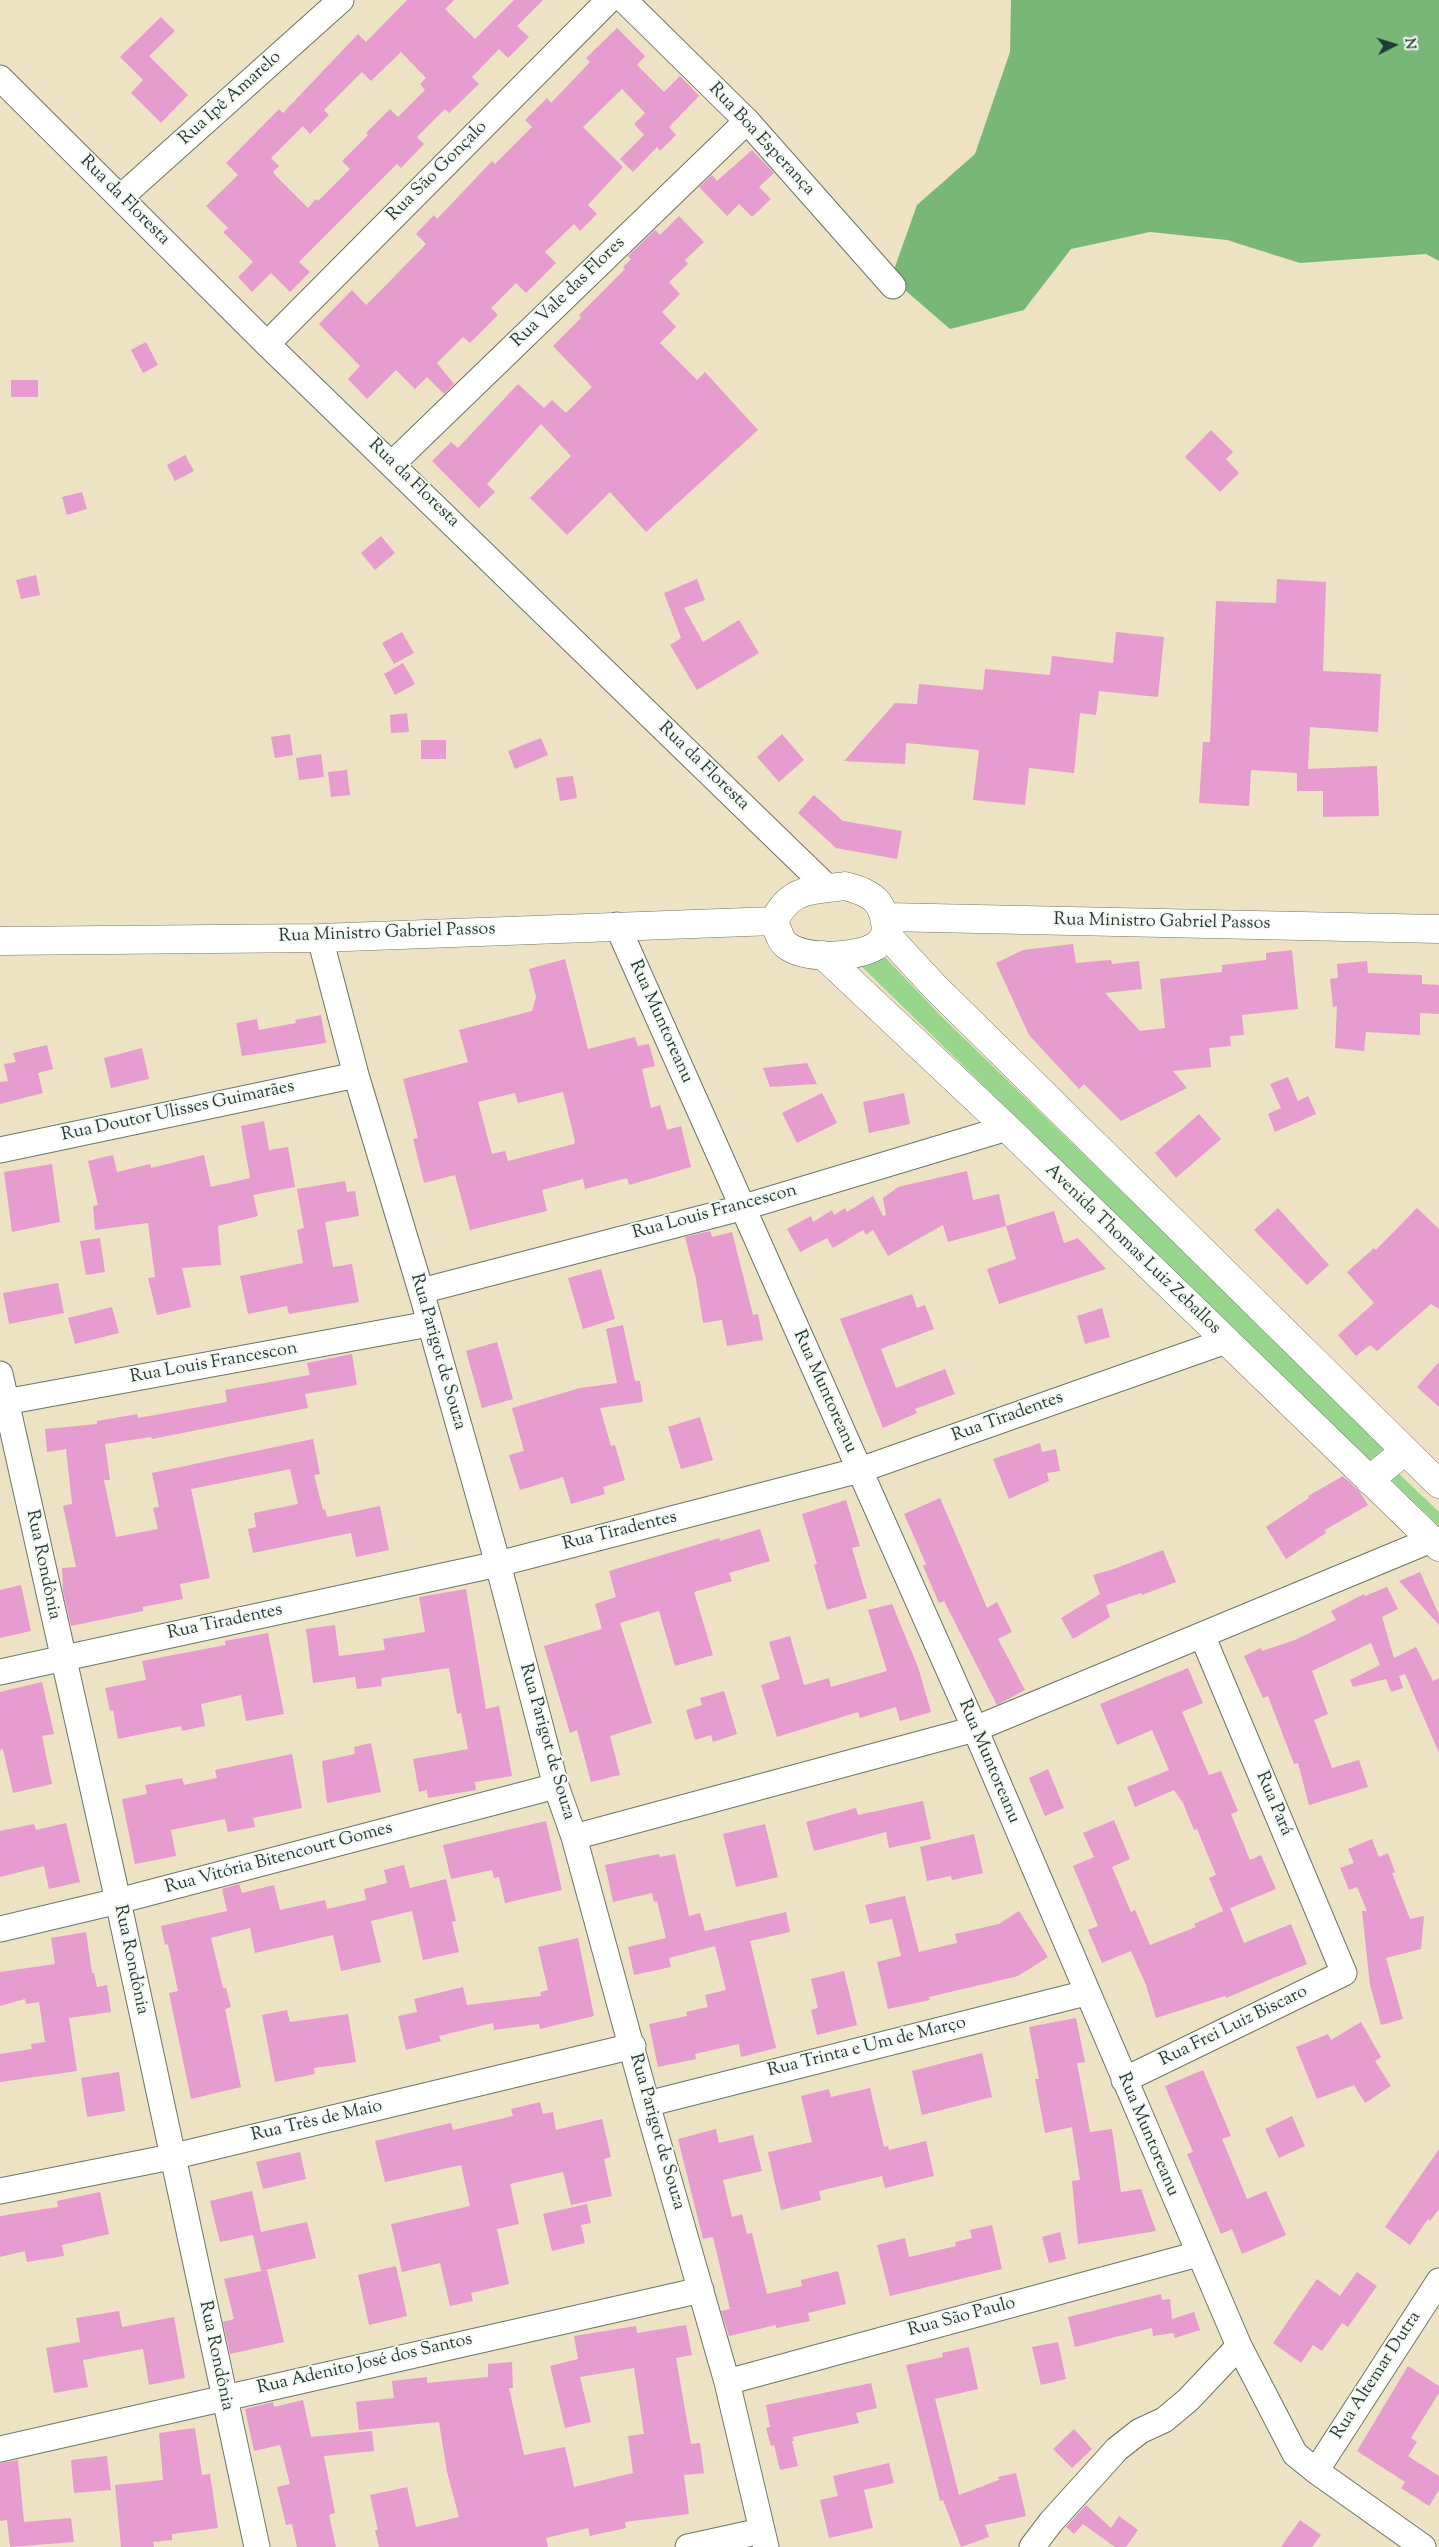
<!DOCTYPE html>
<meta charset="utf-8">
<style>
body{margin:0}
#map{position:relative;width:1439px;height:2547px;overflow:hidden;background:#ede2c4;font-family:"Sorts Mill Goudy",serif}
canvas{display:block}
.north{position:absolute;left:1369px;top:20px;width:50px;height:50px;-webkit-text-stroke:4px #f6f6f2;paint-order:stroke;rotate:85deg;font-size:14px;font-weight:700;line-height:20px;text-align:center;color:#1f3d34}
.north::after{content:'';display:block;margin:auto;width:18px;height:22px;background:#1f3d34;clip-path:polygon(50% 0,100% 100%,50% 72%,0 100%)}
</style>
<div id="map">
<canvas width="1439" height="2547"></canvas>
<div class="north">N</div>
</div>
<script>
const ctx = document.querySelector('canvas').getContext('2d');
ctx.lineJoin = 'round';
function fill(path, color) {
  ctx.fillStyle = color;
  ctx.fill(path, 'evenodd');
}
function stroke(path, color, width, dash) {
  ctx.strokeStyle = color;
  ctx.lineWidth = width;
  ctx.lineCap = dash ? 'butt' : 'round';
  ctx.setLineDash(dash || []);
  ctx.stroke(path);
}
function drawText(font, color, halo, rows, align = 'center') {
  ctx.font = font + ' "Sorts Mill Goudy",serif';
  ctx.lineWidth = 4;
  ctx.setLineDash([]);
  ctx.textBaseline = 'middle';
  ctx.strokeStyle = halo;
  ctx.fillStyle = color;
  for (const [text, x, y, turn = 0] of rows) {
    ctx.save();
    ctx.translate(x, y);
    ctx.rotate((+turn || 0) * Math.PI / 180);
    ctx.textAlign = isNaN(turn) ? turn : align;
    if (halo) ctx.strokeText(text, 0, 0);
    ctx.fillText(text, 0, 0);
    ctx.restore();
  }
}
const green = new Path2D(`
 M882,954L941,1016L1386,1448L1369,1462L857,962Z
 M1399,1474L1439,1512V1526L1390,1479Z`);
const forest = new Path2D(`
 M1011,0H1439V261L1426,254L1300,263L1227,240L1150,232L1071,249L1024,310L950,329L891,278L917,205L975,154L1010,52Z`);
const building = new Path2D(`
 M407,0H454L445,9L475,39L514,0H543L517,26L529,37L508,58L499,49L472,77L479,84L449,113L445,109L417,137L424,144L401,168L397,164L299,262L310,272L290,292L271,273L252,292L238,277L253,262L223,232L228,228L206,206L238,175L226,163L279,109L283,113L358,34L366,42ZM401,52L426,78L420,84L425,90L398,117L390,109L366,133L368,135L342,161L350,169L318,201L316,199L308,208L275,175L273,172L279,166L271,158L303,126L310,134L329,115L324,110L362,72L371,81Z
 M161,17L175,31L149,56L188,95L161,123L131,93L143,80L120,57Z
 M617,28L645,56L637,65L664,92L680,76L699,96L669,127L676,135L660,151L657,147L633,172L620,159L644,135L634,124L645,113L622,89L583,127L623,167L588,205L597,214L580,231L574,224L545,252L556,263L526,293L516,283L491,308L498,315L470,343L463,337L437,363L454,384L444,394L427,377L415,389L396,370L367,399L348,379L360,366L319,324L352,290L366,305L388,283L426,244L416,234L434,215L437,219L492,161L495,164L532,127L525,120L547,98L551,103L590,62L586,58Z
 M752,150L774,173L759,187L771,199L752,217L739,204L727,216L699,187L712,175L717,181Z
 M679,216L704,242L685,260L688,264L669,282L680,294L662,312L676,327L660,343L697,380L705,372L758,430L646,532L610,492L567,535L530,498L571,456L541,424L487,484L495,492L479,508L432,461L451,442L458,448L518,384L544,408L552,400L566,413L592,387L553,346L581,318L579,315L625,269L623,267L631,259L628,256L655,230L660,235Z
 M146,342L158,365L143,373L131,350Z
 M11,380H38V397H11Z
 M1211,430L1233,452L1226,459L1239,473L1220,492L1185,457Z
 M185,455L194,471L175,481L167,465Z
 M82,492L87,509L67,515L62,497Z
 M381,536L395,553L375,570L361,553Z
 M36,575L40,595L21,599L16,580Z
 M697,579L705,600L684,608L703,642L739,620L759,653L697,690L670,645L681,638L664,593Z
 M1277,579L1326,582L1323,671L1381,674L1378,732L1310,727L1308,769L1377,766L1379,816L1323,817V791H1297V773L1251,770L1249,806L1199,803L1203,742H1210L1216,601L1276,603Z
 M402,632L414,653L394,664L382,643Z
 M1116,632L1164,637L1158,697L1099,691L1096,715L1080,713L1074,773L1029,768L1025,805L973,800L979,750L906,743L905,764L844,761L895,703L917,704L919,684L983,690L985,669L1050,675L1052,656L1113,663Z
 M403,663L415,684L395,695L384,674Z
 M407,713L409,732L391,733L390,715Z
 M290,734L293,755L275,758L271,737Z
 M782,734L804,760L779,782L757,757Z
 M541,738L548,755L515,769L508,751Z
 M421,740H446V759H421Z
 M321,754L324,777L299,780L296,758Z
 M347,770L350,795L331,797L328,772Z
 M573,776L577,798L560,801L556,778Z
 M814,795L843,821L902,831L897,859L836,848L798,813Z
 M1073,944L1076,963L1111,960L1112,964L1139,961L1142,989L1105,993L1140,1031L1165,1028L1160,979L1222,972V965L1266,960V953L1292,950L1298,1009L1242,1015L1244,1035L1230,1036L1231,1046L1209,1048L1211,1067L1173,1071L1187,1088L1121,1121L1084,1084L1079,1089L1029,1035L996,963L1023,950Z
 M565,959L588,1049L635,1037L638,1046L649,1044L655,1066L642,1069L651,1108L660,1105L667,1130L681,1126L691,1167L629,1185L627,1178L585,1189L583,1179L542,1190L547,1211L470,1230L455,1175L424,1183L413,1139L418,1138L403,1079L468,1062L459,1030L532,1011L536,997L529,969ZM563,1092L575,1141L574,1144L508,1161L505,1151L492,1154L478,1102L515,1093L518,1103Z
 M1367,961L1368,973L1422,975V984L1439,985V1014L1420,1013V1035L1366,1032L1364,1051L1335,1048L1337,1006L1333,1007L1330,979L1338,978L1337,964Z
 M321,1015L326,1043L242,1056L236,1023L257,1019L259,1030L296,1023L295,1020Z
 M47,1045L53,1069L38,1073L43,1093L0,1104V1082L8,1081L4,1064L16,1062L13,1053Z
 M142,1048L149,1079L111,1088L104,1058Z
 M807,1063L817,1084L770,1087L763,1068Z
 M1288,1077L1298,1101L1308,1096L1316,1114L1275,1132L1268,1114L1281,1108L1270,1084Z
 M822,1093L837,1123L797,1143L782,1113Z
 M904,1093L910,1124L869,1133L863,1102Z
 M1199,1114L1221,1139L1176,1178L1155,1153Z
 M264,1121L269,1150L288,1147L295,1187L253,1195L258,1216L218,1226L221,1265L182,1268L191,1307L157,1315L148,1278L155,1277L148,1223L95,1230L93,1206L98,1205L88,1161L113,1155L117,1172L150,1164L151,1168L204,1155L211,1187L250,1178L241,1126Z
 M52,1164L60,1222L12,1232L4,1172Z
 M967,1171L973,1200L999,1194L1006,1226L948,1242L943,1225L888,1256L873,1230L866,1235L863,1230L833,1248L827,1238L800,1252L787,1229L811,1216L813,1222L832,1210L834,1215L845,1208L847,1212L873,1196L883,1216L886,1215L883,1198L898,1187Z
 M345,1181L347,1192L355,1191L359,1216L325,1222L333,1267L352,1264L359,1302L289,1314L287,1306L248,1314L240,1276L303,1263L297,1230L304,1228L297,1189Z
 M1278,1208L1329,1265L1307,1285L1254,1230Z
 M1417,1208L1439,1229V1309L1431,1304L1377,1351L1370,1345L1356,1356L1338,1335L1374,1303L1347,1272L1374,1248L1376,1250Z
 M1054,1211L1064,1243L1078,1238L1106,1269L999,1304L987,1269L1016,1259L1006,1226Z
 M710,1231L712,1237L732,1232L753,1315L758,1314L763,1340L727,1346L722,1320L703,1323L696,1279L685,1237Z
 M100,1238L105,1272L86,1275L80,1241Z
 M601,1269L615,1319L583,1329L568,1278Z
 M58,1283L64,1313L9,1324L3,1293Z
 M912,1294L917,1308L925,1305L934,1329L881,1349L896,1388L945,1369L955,1394L915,1409L917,1413L883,1428L840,1319Z
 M112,1307L119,1333L75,1344L68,1318Z
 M1102,1308L1110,1337L1085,1344L1077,1316Z
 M623,1325L635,1381H640L643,1402L600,1408L611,1446L615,1445L625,1480L603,1487L605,1494L571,1504L563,1477L520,1490L509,1455L524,1451L512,1408L580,1388L617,1383L606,1329Z
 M497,1342L513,1399L482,1408L466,1351Z
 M352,1354L357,1385L305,1394L308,1408L152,1439L151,1437L105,1444L110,1480H104L116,1537L158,1529L153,1508L159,1507L152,1473L313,1439L320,1474L314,1475L323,1510L325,1509L327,1517L380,1506L389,1550L356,1557L351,1533L253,1553L248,1529L256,1527L254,1513L298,1504L290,1469L191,1489L210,1578L180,1584L183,1599L143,1607V1611L71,1626L63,1591L62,1568L76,1567L63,1506L72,1504L66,1449L47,1452L45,1429L97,1424V1421L137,1414L138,1418L227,1402L225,1390L310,1375L307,1363Z
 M1439,1362V1407L1417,1387Z
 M700,1417L713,1460L681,1469L668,1427Z
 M1040,1443L1042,1452L1056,1449L1060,1471L1047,1473L1049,1481L1009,1499L993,1459Z
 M1343,1476L1360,1492L1368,1505L1325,1530L1326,1533L1286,1559L1266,1527L1309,1498L1308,1496Z
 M940,1498L987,1608L997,1602L1012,1632L998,1639L1025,1690L997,1705L944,1601L939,1603L923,1566L926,1564L904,1514Z
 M846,1500L860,1546L852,1548L867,1598L827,1610L814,1565L817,1564L802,1514Z
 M760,1529L770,1561L729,1573L732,1581L694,1592L713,1655L675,1666L659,1611L620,1623L652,1723L610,1736L620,1775L591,1782L577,1730L570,1733L544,1646L602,1629L595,1604L616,1597L609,1571L719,1538L720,1541Z
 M1163,1550L1176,1582L1142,1595L1141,1593L1106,1605L1110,1617L1073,1639L1061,1618L1100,1594L1093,1575L1114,1569Z
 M1420,1572L1439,1615V1625L1399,1581Z
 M21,1585L31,1631L0,1638V1590Z
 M1387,1587L1398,1609L1382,1617L1394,1658L1416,1647L1433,1681L1439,1678V1753L1405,1674L1399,1676L1403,1688L1391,1692L1386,1679L1353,1687L1350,1680L1380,1665L1371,1643L1312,1671L1328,1714L1314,1720L1332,1768L1359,1760L1368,1787L1309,1805L1298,1763L1294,1764L1268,1696L1263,1698L1244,1656L1261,1648L1262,1651L1295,1640L1336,1620L1331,1611L1364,1594L1365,1596Z
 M466,1589L486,1709L499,1706L512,1776L475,1782L476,1790L428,1798L427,1790L419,1792L413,1759L468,1749L461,1713L457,1714L449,1668L381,1678L382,1686L357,1689L355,1677L313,1683L306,1629L335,1625L339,1656L385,1650L383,1639L425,1632L419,1597Z
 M892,1604L918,1667L931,1712L900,1721L896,1707L860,1718L858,1712L777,1737L761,1685L780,1679L769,1642L790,1636L804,1685L829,1678L831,1687L887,1671L868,1610Z
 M268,1633L284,1714L246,1721L241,1695L201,1704L205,1726L182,1731L181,1726L118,1739L113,1710L110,1711L105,1688L146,1680L142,1661L226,1645L225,1641Z
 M1188,1668L1203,1703L1182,1712L1209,1775L1221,1771L1238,1811L1231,1814L1250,1860L1261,1855L1276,1889L1223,1911L1209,1878L1216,1875L1197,1829L1194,1830L1183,1803L1174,1790L1135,1807L1127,1787L1169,1770L1152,1730L1117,1745L1100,1704Z
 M42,1682L54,1734L42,1736L52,1784L13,1793L3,1749L0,1750V1692Z
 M724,1691L737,1734L713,1742L711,1735L695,1740L686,1710L702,1705L700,1698Z
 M371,1743L381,1792L327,1803L322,1761L355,1754L354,1747Z
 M292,1754L302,1808L253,1818L255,1827L228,1832L225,1819L171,1830L176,1856L135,1864L122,1799L147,1794L145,1785L182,1778L184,1785L217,1778L215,1770Z
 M1048,1769L1064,1808L1045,1816L1029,1778Z
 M923,1801L931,1839L889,1848L886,1832L814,1851L806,1822L856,1808L858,1815Z
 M1114,1820L1130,1859L1112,1867L1131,1912L1135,1910L1150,1945L1196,1927L1194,1924L1230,1908L1244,1943L1291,1924L1307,1964L1226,1998L1225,1996L1156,2018L1146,1985L1131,1951L1102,1963L1088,1930L1098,1926L1073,1866L1094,1857L1083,1833Z
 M546,1821L562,1890L505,1903L499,1877L494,1878L492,1870L451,1879L443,1845Z
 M66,1823L80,1882L49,1889L44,1866L0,1877V1831L34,1824L36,1830Z
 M765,1824L778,1877L736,1887L723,1834Z
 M974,1834L983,1873L952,1880L951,1876L927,1881L920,1847Z
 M1372,1839L1379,1857L1388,1853L1395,1872L1392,1873L1410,1919L1424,1916L1421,1949L1386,1958L1403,2019L1381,2025L1370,1985L1362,1911H1367L1357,1887L1349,1890L1340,1868L1354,1863L1348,1849Z
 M659,1854L660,1857L675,1854L689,1916L700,1913L705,1931L786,1912L790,1932L750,1941L776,2048L741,2057L739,2044L695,2054L696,2059L658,2067L649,2024L687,2016L686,2012L708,2007L705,1995L726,1990L715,1946L669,1958L671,1967L634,1975L628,1947L666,1938L657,1901L654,1902L652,1893L613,1902L605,1865Z
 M404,1865L410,1888L446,1879L456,1921L452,1922L459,1952L423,1960L412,1911L371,1921L381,1962L341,1971L333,1935L255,1953L250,1928L211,1938L223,1988H226L231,2007L225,2009L241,2087L191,2099L169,1993L178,1991L168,1944L165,1945L161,1926L227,1911L222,1889L239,1884L242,1893L274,1885L280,1910L325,1900L327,1909L366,1900L364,1889L387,1883L384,1870Z
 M905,1896L919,1952L957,1943L955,1934L999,1924L1019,1911L1048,1957L1018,1976L929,1997L930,2000L888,2009L877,1962L901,1956L892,1919L870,1924L865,1905Z
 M86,1932L92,1973H94L97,1987L107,1985L111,2012L69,2018L77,2071L0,2082V2054L32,2049L31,2044L45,2042L39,2002L26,2004L25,1999L0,2006V1972L55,1964L51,1938Z
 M578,1938L594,2016L540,2029L539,2024L494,2030L493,2023L439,2036L441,2041L406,2050L398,2016L417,2012L414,1999L463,1987L467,2005L541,1996L540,1992L548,1990L538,1947Z
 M844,1971L857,2025L817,2035L811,2010L818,2008L811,1979Z
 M287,2010L290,2022L348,2014L356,2062L314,2068L315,2074L275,2082L262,2015Z
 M1076,2018L1085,2062L1077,2063L1090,2132L1112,2129L1121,2192L1141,2189L1156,2231L1078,2244L1072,2181L1080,2180L1072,2127L1045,2133L1035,2079H1039L1029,2027Z
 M1361,2022L1381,2057L1375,2061L1391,2086L1365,2103L1354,2085L1317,2099L1296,2047L1328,2034L1331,2040Z
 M982,2053L992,2097L922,2115L912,2071Z
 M1203,2070L1231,2136L1222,2139L1247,2199L1266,2191L1286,2235L1242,2254L1232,2229L1221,2234L1187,2154L1193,2152L1165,2086Z
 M119,2072L125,2111L87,2117L81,2078Z
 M870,2088L884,2147L888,2146L889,2150L926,2141L934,2176L885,2188L882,2176L819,2191L821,2200L781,2210L768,2152L812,2142L801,2096L829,2089L831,2097Z
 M540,2102L543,2114L553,2112L556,2130L602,2119L611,2157L604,2159L612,2196L571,2205L563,2172L510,2184L519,2224L497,2229L509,2284L471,2293L473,2301L450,2306L440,2263L402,2272L391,2224L470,2206L461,2165L385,2182L375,2141L451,2123L453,2130L513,2116L511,2109Z
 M1292,2116L1305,2146L1279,2158L1265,2129Z
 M716,2129L719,2143L753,2135L762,2171L723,2180L732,2217L742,2214L747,2234L752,2233L767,2294L802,2286L801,2280L838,2271L846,2304L808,2313L810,2321L776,2328V2325L729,2336L721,2311L730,2309L713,2237L703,2239L678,2139Z
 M1439,2149V2209L1430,2221L1428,2219L1410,2245L1385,2227Z
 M300,2152L306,2179L263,2189L256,2162Z
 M252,2191L261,2232L307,2222L316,2258L261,2271L253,2235L220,2242L210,2201Z
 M100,2192L109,2234L62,2245L64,2256L27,2262L25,2251L0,2257V2216L58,2207L57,2201Z
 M587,2204L591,2223L581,2225L585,2243L552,2251L543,2214Z
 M992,2225L1002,2269L890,2296L877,2245L905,2238L909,2257L956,2246L955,2242L972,2238L970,2230Z
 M1060,2232L1066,2259L1049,2263L1042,2237Z
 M396,2266L407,2316L369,2325L358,2275Z
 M267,2270L284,2342L230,2354L223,2322L234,2319L224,2279Z
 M1357,2272L1377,2286L1348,2327L1342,2323L1322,2351L1313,2345L1301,2363L1273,2343L1317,2279L1340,2296Z
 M1161,2294L1162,2300L1170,2299L1172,2319L1194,2312L1200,2330L1175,2338L1173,2333L1153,2336L1152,2328L1075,2347L1068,2317Z
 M119,2311L122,2327L174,2317L185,2378L149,2385L143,2349L83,2360L88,2387L54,2393L46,2348L80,2342L76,2318Z
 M686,2325L692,2355L676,2358L691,2444L700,2443L704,2473L684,2475L689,2514L625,2522L626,2528L590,2536L588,2528L546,2538L548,2547H379L375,2530H378L370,2495L407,2487L416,2527L459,2517L447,2472L439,2422L359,2430L356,2402L394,2398L392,2381L427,2377V2383L488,2377V2364L512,2362L513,2388H509L524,2455L565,2447L574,2487L633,2473L628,2436L644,2434L634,2368L580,2377L591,2422L565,2428L550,2366L578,2359L574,2336L636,2326L637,2333Z
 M1058,2342L1066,2379L1041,2385L1032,2347Z
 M969,2347L978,2389L935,2399L959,2495L999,2480L998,2477L1016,2473L1026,2516L985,2525L989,2537L961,2547L943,2500L940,2501L906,2365L943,2357L942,2353Z
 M1408,2366L1439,2386V2393L1411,2438L1417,2442L1408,2456L1439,2476V2490L1429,2506L1401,2488L1405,2482L1357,2451Z
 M871,2383L877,2408L856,2413L859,2423L793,2437L794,2441H792L798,2466L780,2470L774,2445L771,2446L766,2428L770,2427L766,2405Z
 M303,2400L311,2437L372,2431L374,2451L324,2456L335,2513L329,2515L336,2547H297L292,2524L286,2525L277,2487L290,2484L280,2445L254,2451L245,2409L273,2402L274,2407Z
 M195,2428L202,2475L210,2474L218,2528L172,2534V2540L153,2542L154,2547H121L115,2485L163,2480L159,2433Z
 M1074,2429L1092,2449L1072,2468L1053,2449Z
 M107,2456L111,2490L74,2493L71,2460Z
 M18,2460L24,2522L71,2518L74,2542L10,2547L7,2520L0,2521V2463Z
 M889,2463L894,2483L864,2490L873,2528L829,2538L820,2500L838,2496L833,2476Z
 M1086,2505L1111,2528L1119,2516L1138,2530L1126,2547H1115L1083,2524L1074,2534L1066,2527Z
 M1300,2520L1321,2535L1312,2547H1281Z`);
const minor = new Path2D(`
 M624,0L747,121L893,286
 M0,78L267,344L828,888
 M121,197L341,0
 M267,344L609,0
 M392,464L747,121
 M617,925L975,1729L1239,2346L1295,2454L1316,2471L1423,2547
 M320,938L356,1075L421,1291L498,1564L556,1786L574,1837L647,2104L727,2382L766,2547
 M0,1150L356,1075
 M421,1291L741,1208L1007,1128
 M0,1374L118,1901L257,2547
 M0,1403L429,1324
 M0,1672L498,1564L860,1470L1226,1341
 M574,1837L975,1729L1431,1540
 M0,1929L118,1901L556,1786
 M1124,2080L1344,1973L1202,1635
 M647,2104L1086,1993
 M0,2191L171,2157L633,2046
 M727,2382L1198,2254
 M0,2449L701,2290
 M1316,2471L1439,2281
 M688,2547L761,2531
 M1032,2547L1051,2522L1117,2449L1140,2431L1164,2420L1188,2400L1239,2346`);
const secondary = new Path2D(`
 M845,886C875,894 885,902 886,934C883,938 880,943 876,946C856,958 805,960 786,945C780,940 777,928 774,921C791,887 811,891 845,886Z
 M886,917L1439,929
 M886,934L934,986L1439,1484
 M0,941L320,938L774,921
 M823,955L1007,1128L1439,1547
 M1369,1480L1405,1451`);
const streetNames = [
 ["Rua Ipê Amarelo",231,99,-42],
 ["Rua Boa Esperança",761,140,47],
 ["Rua São Gonçalo",438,172,-45],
 ["Rua da Floresta",124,201,45],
 ["Rua Vale das Flores",569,293,-44],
 ["Rua da Floresta",413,484,44],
 ["Rua da Floresta",703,767,44],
 ["Rua Ministro Gabriel Passos",1162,923,1],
 ["Rua Ministro Gabriel Passos",387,934,-2],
 ["Rua Muntoreanu",660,1022,66],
 ["Rua Doutor Ulisses Guimarães",178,1112,-12],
 ["Rua Louis Francescon",715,1213,-15],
 ["Avenida Thomas Luiz Zeballos",1132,1250,44],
 ["Rua Parigot de Souza",437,1352,74],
 ["Rua Louis Francescon",214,1364,-10],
 ["Rua Muntoreanu",824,1392,66],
 ["Rua Tiradentes",1008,1418,-20],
 ["Rua Tiradentes",620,1532,-14],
 ["Rua Rondônia",42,1565,78],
 ["Rua Tiradentes",225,1623,-12],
 ["Rua Parigot de Souza",546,1742,74],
 ["Rua Muntoreanu",988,1762,67],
 ["Rua Pará",1273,1804,67],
 ["Rua Vitória Bitencourt Gomes",279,1859,-15],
 ["Rua Rondônia",130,1960,78],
 ["Rua Frei Luiz Biscaro",1234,2027,-26],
 ["Rua Trinta e Um de Março",867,2048,-14],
 ["Rua Três de Maio",317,2122,-13],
 ["Rua Parigot de Souza",656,2132,74],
 ["Rua Muntoreanu",1147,2135,67],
 ["Rua São Paulo",962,2318,-15],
 ["Rua Rondônia",215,2356,78],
 ["Rua Adenito José dos Santos",365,2365,-13],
 ["Rua Altemar Dutra",1377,2376,-57]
];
fill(green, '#97d68c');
fill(forest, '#79b778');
fill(building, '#e69cce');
stroke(minor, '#677766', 27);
stroke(secondary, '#677766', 29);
stroke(minor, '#fff', 25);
stroke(secondary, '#fff', 28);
drawText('18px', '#1f3d34', '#f6f6f2', streetNames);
</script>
